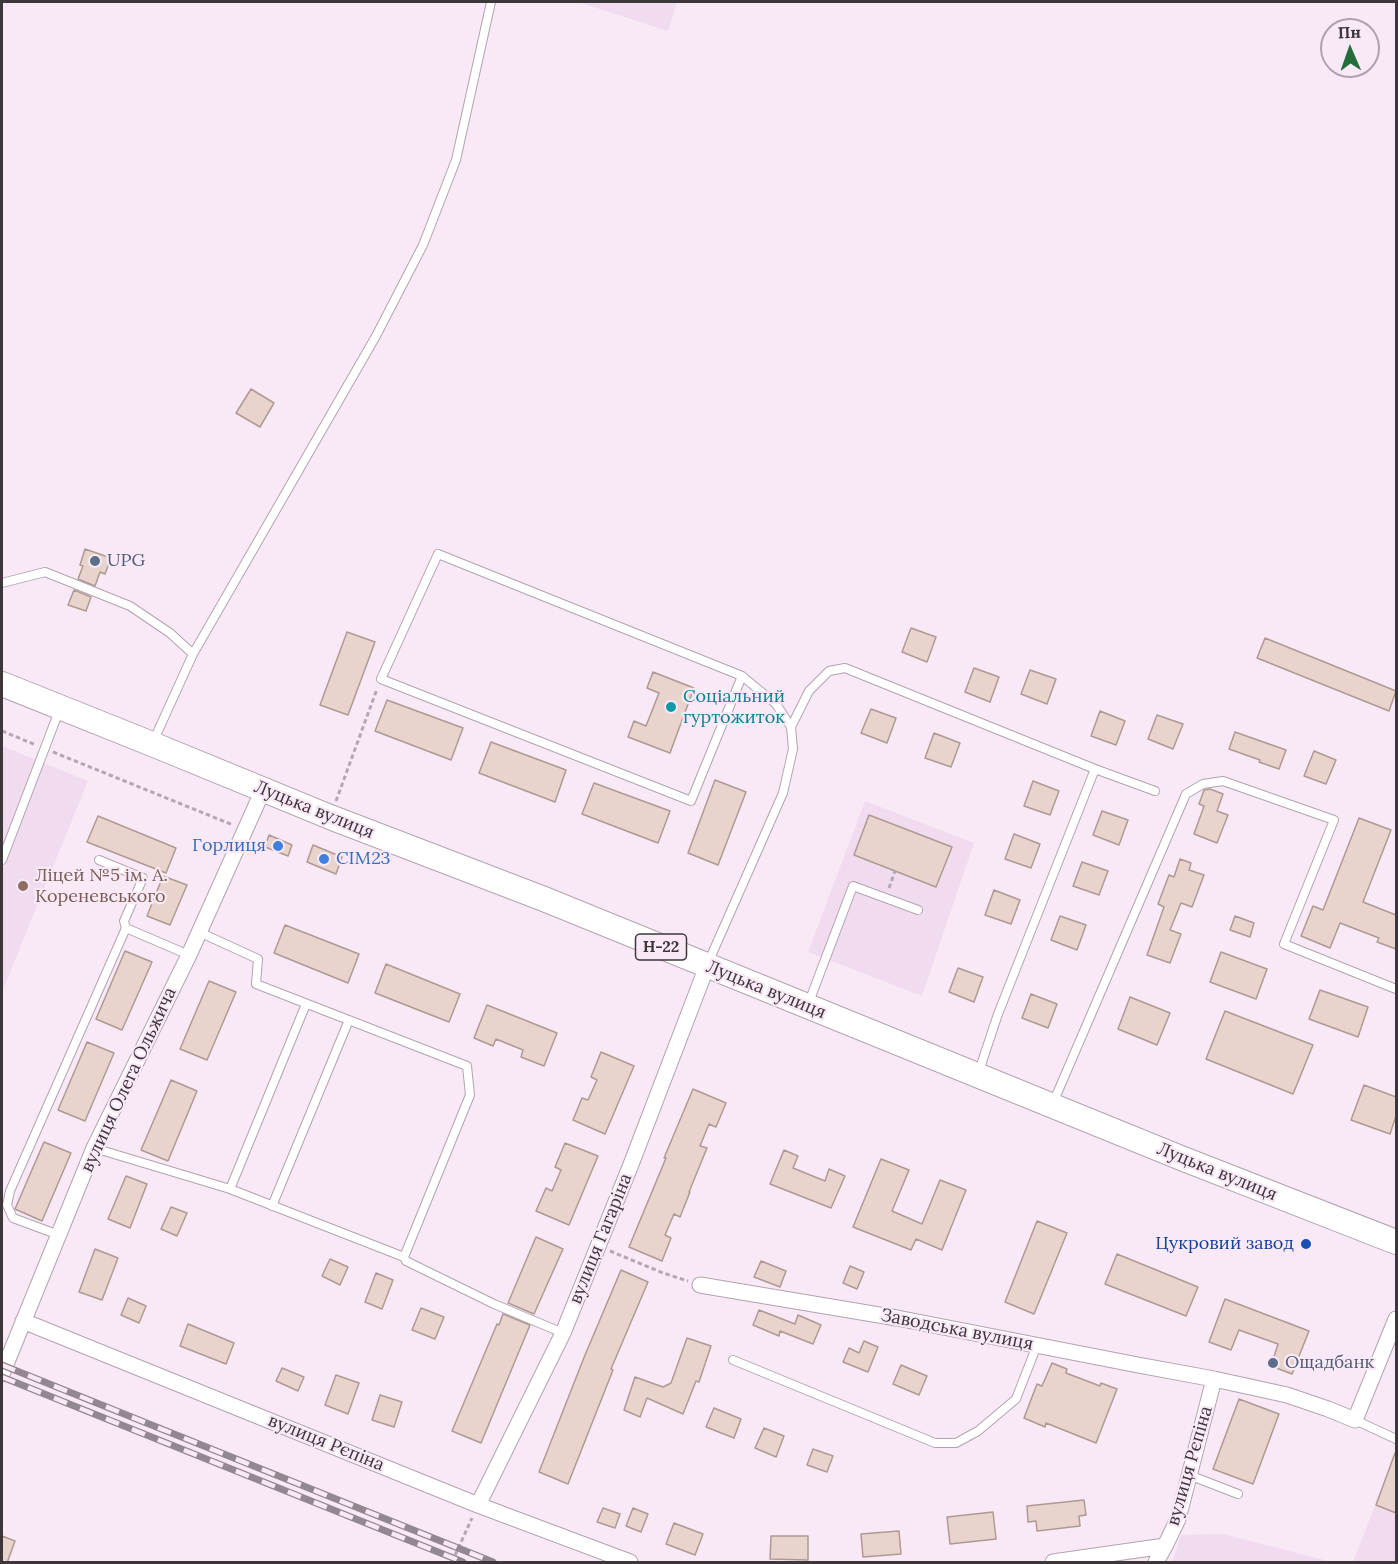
<!DOCTYPE html>
<meta charset="utf-8">
<style>
body{margin:0}
#map{position:relative;width:1398px;height:1564px;overflow:hidden;background:#f9e9f7;font-family:Lora,serif}
canvas{display:block}
.frame{position:absolute;inset:0;border:3px solid #3d373c;pointer-events:none}
.north{position:absolute;left:1320px;top:18px;width:60px;height:60px;box-sizing:border-box;background:#f9e9f7;border:2px solid #aea2ac;border-radius:50%;rotate:358deg;font-size:16px;font-weight:700;line-height:24px;text-align:center;color:#3d373c}
.north::after{content:'';display:block;margin:auto;width:21px;height:27px;background:#236d3b;clip-path:polygon(50% 0,100% 100%,50% 72%,0 100%)}
</style>
<div id="map">
<canvas width="1398" height="1564"></canvas>
<div class="frame"></div>
<div class="north">Пн</div>
</div>
<script>
const ctx = document.querySelector('canvas').getContext('2d');
ctx.lineJoin = 'round';
function fill(path, color) {
  ctx.fillStyle = color;
  ctx.fill(path, 'evenodd');
}
function stroke(path, color, width, dash) {
  ctx.strokeStyle = color;
  ctx.lineWidth = width;
  ctx.lineCap = dash ? 'butt' : 'round';
  ctx.setLineDash(dash || []);
  ctx.stroke(path);
}
function drawText(font, color, halo, rows, align = 'center') {
  ctx.font = font + ' Lora,serif';
  ctx.lineWidth = 4.5;
  ctx.setLineDash([]);
  ctx.textBaseline = 'middle';
  ctx.strokeStyle = halo;
  ctx.fillStyle = color;
  for (const [text, x, y, turn = 0] of rows) {
    ctx.save();
    ctx.translate(x, y);
    ctx.rotate((+turn || 0) * Math.PI / 180);
    ctx.textAlign = isNaN(turn) ? turn : align;
    if (halo) ctx.strokeText(text, 0, 0);
    ctx.fillText(text, 0, 0);
    ctx.restore();
  }
}
const built = new Path2D(`
 M578,2H677L668,31Z
 M2,746L88,781L2,992Z
 M865,801L974,843L922,996L808,952Z
 M1393,1459L1396,1460V1562H1353Z
 M1223,1534L1332,1562H1172L1181,1535Z`);
const building = new Path2D(`
 M251,389L274,403L260,427L236,413Z
 M85,549L111,558L105,574L100,572L95,586L78,579L83,566L80,565Z
 M74,590L91,597L86,611L68,605Z
 M911,628L936,637L927,662L902,652Z
 M347,632L375,642L348,715L320,705Z
 M1265,638L1396,691L1389,711L1257,658Z
 M974,668L999,677L990,702L965,692Z
 M1030,670L1056,679L1047,704L1021,694Z
 M653,672L694,688L670,753L628,737L634,721L646,726L659,693L647,688Z
 M387,700L463,728L451,760L375,731Z
 M871,709L896,718L887,743L861,733Z
 M1100,711L1125,721L1116,745L1091,736Z
 M1157,715L1183,724L1173,749L1148,739Z
 M1235,732L1286,750L1279,769L1259,762L1260,760L1229,749Z
 M934,733L960,743L951,767L925,758Z
 M491,742L566,770L555,802L479,773Z
 M1314,751L1336,760L1326,784L1304,776Z
 M715,780L746,792L718,865L688,853Z
 M1033,781L1059,791L1050,815L1024,806Z
 M594,783L670,811L658,843L582,814Z
 M1210,789L1223,794L1217,811L1228,815L1217,843L1194,834L1204,806L1199,804L1204,790Z
 M1102,811L1128,820L1119,845L1093,835Z
 M869,815L952,847L936,887L854,855Z
 M98,816L176,848L166,873L87,842Z
 M1359,818L1391,830L1363,902L1396,915V949L1377,942L1379,938L1340,923L1330,948L1301,936L1313,906L1323,910Z
 M1014,834L1040,844L1031,868L1005,859Z
 M269,835L292,845L288,856L265,847Z
 M313,845L342,857L336,874L307,862Z
 M1180,859L1191,863L1189,870L1204,875L1192,907L1181,903L1170,930L1181,934L1170,963L1147,955L1164,907L1158,904L1169,875L1174,877Z
 M1082,862L1108,871L1099,895L1073,886Z
 M163,876L187,885L170,925L147,916Z
 M994,890L1020,900L1011,924L985,915Z
 M1060,916L1086,925L1077,950L1051,940Z
 M1235,916L1254,923L1250,937L1230,930Z
 M285,925L359,954L348,983L274,953Z
 M125,951L152,962L122,1030L96,1019Z
 M1221,952L1267,969L1256,999L1210,982Z
 M386,964L460,994L449,1022L375,993Z
 M958,968L983,977L974,1002L949,992Z
 M209,981L236,992L207,1060L180,1049Z
 M1320,990L1368,1007L1358,1037L1309,1019Z
 M1031,994L1057,1004L1048,1028L1022,1018Z
 M1130,997L1170,1013L1157,1045L1118,1029Z
 M487,1005L557,1033L544,1066L521,1057L523,1050L496,1039L493,1046L474,1038Z
 M1225,1011L1313,1045L1293,1094L1206,1059Z
 M87,1042L114,1053L85,1121L58,1110Z
 M601,1052L634,1066L605,1134L573,1120L582,1098L588,1100L597,1080L591,1077Z
 M171,1080L197,1091L168,1161L141,1150Z
 M1364,1085L1396,1097V1116L1390,1134L1351,1120Z
 M693,1089L726,1103L716,1127L709,1124L700,1146L707,1148L689,1192H690L680,1217L674,1214L665,1235L671,1238L662,1261L629,1247L666,1158H664Z
 M44,1142L71,1153L42,1221L15,1209Z
 M565,1143L598,1156L569,1225L536,1211L546,1188L552,1191L561,1170L555,1167Z
 M784,1150L798,1156L793,1168L825,1181L829,1169L845,1176L831,1208L770,1184Z
 M881,1159L909,1170L892,1211L922,1224L940,1180L966,1190L942,1250L916,1239L911,1250L853,1227Z
 M126,1176L147,1184L130,1228L108,1219Z
 M171,1207L187,1213L177,1236L161,1229Z
 M1037,1221L1067,1233L1034,1314L1005,1302Z
 M536,1237L563,1249L534,1314L508,1303Z
 M95,1249L118,1258L102,1300L79,1292Z
 M1117,1254L1198,1287L1186,1316L1105,1284Z
 M330,1259L348,1267L340,1285L322,1276Z
 M761,1261L786,1271L780,1287L754,1277Z
 M850,1266L864,1272L857,1289L843,1283Z
 M621,1270L648,1282L611,1369L613,1370L568,1484L539,1472L585,1355Z
 M376,1273L393,1280L382,1309L365,1302Z
 M128,1298L146,1306L139,1323L121,1315Z
 M1225,1299L1309,1331L1292,1374L1271,1366L1278,1344L1239,1330L1231,1350L1209,1342Z
 M421,1308L444,1317L435,1339L412,1330Z
 M759,1310L795,1324L798,1315L821,1325L813,1344L780,1331L779,1336L753,1325Z
 M503,1314L530,1325L481,1443L452,1431L497,1324L499,1325Z
 M188,1324L234,1343L226,1364L180,1346Z
 M687,1338L711,1346L699,1382L696,1381L683,1414L647,1398L640,1417L624,1410L635,1377L663,1387L671,1383Z
 M864,1341L878,1347L868,1372L843,1362L849,1348L859,1353Z
 M1052,1363L1067,1369L1066,1373L1100,1386L1101,1383L1117,1389L1096,1443L1046,1423L1045,1427L1024,1418L1037,1384L1042,1386Z
 M901,1365L927,1376L919,1395L893,1384Z
 M282,1368L304,1377L298,1391L276,1381Z
 M336,1375L359,1383L348,1414L325,1405Z
 M380,1395L402,1402L394,1427L372,1420Z
 M1239,1399L1279,1414L1253,1484L1213,1469Z
 M714,1408L741,1419L734,1438L706,1427Z
 M764,1428L784,1436L776,1457L755,1448Z
 M813,1449L833,1456L827,1472L807,1465Z
 M1395,1453H1396V1513L1376,1505Z
 M1084,1500L1086,1515L1079,1516L1080,1526L1037,1531L1036,1521L1028,1522L1027,1506Z
 M603,1508L620,1514L615,1528L597,1522Z
 M633,1508L648,1514L641,1532L626,1526Z
 M993,1512L996,1539L950,1544L947,1517Z
 M674,1523L703,1534L695,1555L666,1544Z
 M899,1531L901,1554L863,1557L861,1534Z
 M2,1536L15,1541L7,1563H2Z
 M771,1536H808V1560L770,1559Z`);
const path = new Path2D(`
 M2,731L36,745
 M53,752L233,825
 M336,801L377,689
 M889,888L895,871
 M610,1251L663,1273L688,1281
 M452,1562L472,1518`);
const service = new Path2D(`
 M2,583L45,572L130,606L170,633L193,654
 M791,727L809,691L829,671L845,668L1095,769L998,1014L979,1071
 M153,742L193,654L376,336L423,245L456,160L491,2
 M1095,769L1155,791
 M2,860L59,711
 M99,860L143,878L124,921L126,928
 M199,932L258,959L256,984L467,1066L470,1095L404,1257
 M708,963L783,793L793,749L791,727L776,704L742,676L438,554L381,679L691,801L742,676
 M809,1002L853,886L918,910
 M1053,1103L1186,794L1203,784L1223,781L1334,820L1284,944L1396,989
 M94,1148L230,1189L404,1257L406,1261L494,1304L563,1333
 M230,1189L306,1004
 M272,1206L349,1020
 M59,1235L13,1218L7,1205L10,1191L126,928L189,955
 M733,1360L935,1443H956L978,1431L1016,1399L1037,1345
 M1355,1420L1396,1439
 M1189,1475L1238,1494`);
const minor = new Path2D(`
 M700,1285L897,1318L1138,1365L1214,1379L1287,1395L1328,1409L1355,1420L1396,1319
 M23,1321L478,1505L630,1562
 M2,1374L94,1148L189,955L263,790
 M478,1505L563,1333L630,1167L707,966
 M1053,1562L1165,1546L1178,1519L1214,1379
 M1156,1562L1165,1546`);
const primary = new Path2D(`
 M2,684L152,744L330,817L544,899L1181,1158L1396,1242`);
const rail = new Path2D(`
 M2,1365L493,1562
 M2,1377L463,1562`);
const markers = [
 [95,561,6,"#5c6f8a"],
 [671,707,6,"#0f9aa8"],
 [278,846,6,"#3f7fe0"],
 [324,859,6,"#3f7fe0"],
 [23,886,6,"#8d6e63"],
 [1306,1244,6,"#1a4fb4"],
 [1273,1363,6,"#5c6f8a"]
];
const shields = [
 [661,947,51]
];
const shieldNames = [
 ["Н-22",661,947]
];
const serviceNames = [
 ["UPG",107,561],
 ["Ощадбанк",1285,1363]
];
const cultureNames = [
 ["Соціальний",683,697],
 ["гуртожиток",683,718]
];
const streetNames = [
 ["Луцька вулиця",314,810,22],
 ["Луцька вулиця",766,990,22],
 ["вулиця Олега Ольжича",129,1080,-65],
 ["Луцька вулиця",1217,1172,22],
 ["вулиця Гагаріна",601,1239,-68],
 ["Заводська вулиця",957,1330,11],
 ["вулиця Рєпіна",326,1443,22],
 ["вулиця Рєпіна",1190,1466,-74]
];
const shopNames = [
 ["Горлиця",266,846],
 ["СІМ23",336,859,"left"]
];
const educationNames = [
 ["Ліцей №5 ім. А.",35,876],
 ["Кореневського",35,897]
];
const transitNames = [
 ["Цукровий завод",1294,1244]
];
fill(built, '#f1dbef');
fill(building, '#e9d4cd');
stroke(building, '#ad9a93', 1.5);
stroke(service, '#b2a3b1', 10);
stroke(minor, '#b2a3b1', 17);
stroke(primary, '#b2a3b1', 26);
stroke(path, '#b3a7b2', 3, [4.5, 3]);
stroke(service, '#fff', 8);
stroke(minor, '#fff', 15);
stroke(primary, '#fff', 24);
stroke(rail, '#938891', 7);
stroke(rail, '#f9e9f7', 4.5, [14]);
for (const [x, y, r, color] of markers) {
  const dot = new Path2D();
  dot.arc(x, y, r, 0, 2 * Math.PI);
  ctx.fillStyle = color;
  ctx.fill(dot);
  stroke(dot, '#f9e9f7', 2);
}
for (const [x, y, w] of shields) {
  const box = new Path2D();
  box.roundRect(x - w / 2, y - 13, w, 26, 4.5);
  ctx.fillStyle = '#f9e9f7';
  ctx.fill(box);
  stroke(box, '#3d373c', 1.5);
}
drawText('bold 16px', '#3d373c', null, shieldNames);
drawText('18px', '#4e5e75', '#f9e9f7', serviceNames, 'left');
drawText('18px', '#0d838f', '#f9e9f7', cultureNames, 'left');
drawText('18px', '#3d373c', '#f9e9f7', streetNames);
drawText('18px', '#366cbe', '#f9e9f7', shopNames, 'right');
drawText('18px', '#785e54', '#f9e9f7', educationNames, 'left');
drawText('18px', '#164399', '#f9e9f7', transitNames, 'right');
</script>
